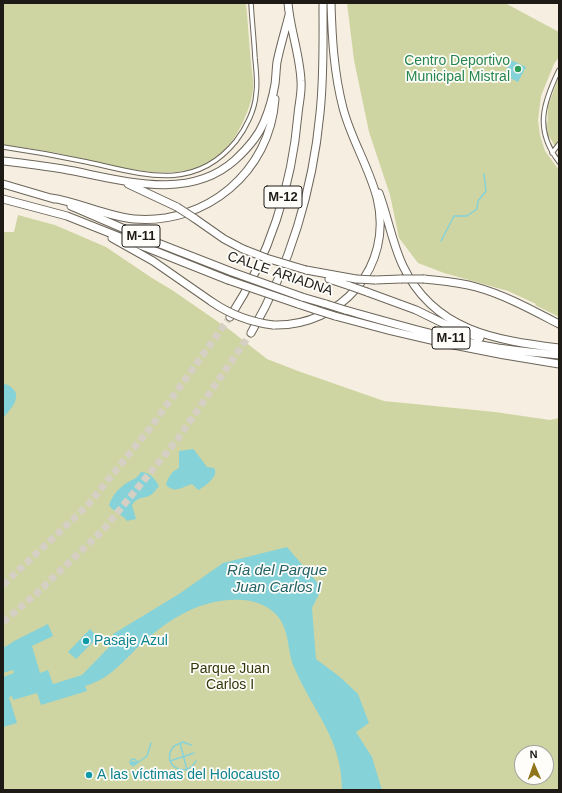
<!DOCTYPE html>
<meta charset="utf-8">
<style>
body{margin:0}
#map{position:relative;width:562px;height:793px;overflow:hidden;background:#f6efe1;font-family:Arial,sans-serif}
canvas{display:block}
.frame{position:absolute;inset:0;border:4px solid #1e1b17;pointer-events:none}
.north{position:absolute;left:514px;top:745px;width:40px;height:40px;box-sizing:border-box;background:#fefdfa;border:1px solid #a4a39f;border-radius:50%;rotate:358deg;font-size:11px;font-weight:700;line-height:16px;text-align:center;color:#1e1b17}
.north::after{content:'';display:block;margin:auto;width:14px;height:18px;background:#90751a;clip-path:polygon(50% 0,100% 100%,50% 72%,0 100%)}
</style>
<div id="map">
<canvas width="562" height="793"></canvas>
<div class="frame"></div>
<div class="north">N</div>
</div>
<script>
const ctx = document.querySelector('canvas').getContext('2d');
ctx.lineJoin = 'round';
function fill(path, color) {
  ctx.fillStyle = color;
  ctx.fill(path, 'evenodd');
}
function stroke(path, color, width, dash) {
  ctx.strokeStyle = color;
  ctx.lineWidth = width;
  ctx.lineCap = dash ? 'butt' : 'round';
  ctx.setLineDash(dash || []);
  ctx.stroke(path);
}
function drawText(font, color, halo, rows, align = 'center') {
  ctx.font = font + ' Arial,sans-serif';
  ctx.lineWidth = 3.5;
  ctx.setLineDash([]);
  ctx.textBaseline = 'middle';
  ctx.strokeStyle = halo;
  ctx.fillStyle = color;
  for (const [text, x, y, turn = 0] of rows) {
    ctx.save();
    ctx.translate(x, y);
    ctx.rotate((+turn || 0) * Math.PI / 180);
    ctx.textAlign = isNaN(turn) ? turn : align;
    if (halo) ctx.strokeText(text, 0, 0);
    ctx.fillText(text, 0, 0);
    ctx.restore();
  }
}
const green = new Path2D(`
 M3,3H246C248,23 249,43 251,63C252,72 254,82 253,90C251,105 245,118 239,130C204,195 131,169 75,157C51,151 27,148 3,145Z
 M347,3H505L559,32V57L554,64L541,96L538,120L540,135L545,151L559,170V317L535,305L536,304L508,291L444,273L418,263L399,238L390,195L369,132L354,60Z
 M559,76V144L556,148L547,133L548,106Z
 M18,215L55,225L106,247L152,278L172,290L230,330L267,359L298,371L384,401L495,412L550,420L559,418V790H3V232H14ZM522,753H546V777H522Z`);
const water = new Path2D(`
 M511,60L526,67L518,82L504,75Z
 M3,384C7,384 9,385 12,388C23,397 10,410 3,418Z
 M193,449L195,451L207,467L214,468C215,470 216,472 215,474C214,479 203,488 198,490L192,484C182,487 175,494 166,485C168,477 172,471 179,468V451Z
 M141,472C150,472 155,479 159,486C156,490 153,494 149,496C141,499 137,497 132,505L136,519L127,521C122,514 113,512 109,505C112,496 118,489 125,484C132,479 136,480 141,472Z
 M287,547L322,588L312,608L316,659L340,677L358,694L369,723L356,732L372,757L382,790H342C342,738 313,712 294,667C287,651 290,633 279,618C271,607 257,601 243,600C201,597 165,621 136,649C120,665 107,680 85,686L87,691L41,705L37,693L13,700L12,696L9,697L17,723L3,727V677L14,673L13,670L3,673V648L16,640L48,624L53,636L32,646L40,673L48,670L53,684L82,675L114,642L113,634L179,594L223,563Z
 M90,629L98,637L76,659L68,652Z`);
const stream = new Path2D(`
 M441,241L454,216H467L477,209L478,201L486,191L484,174
 M180,743L187,770
 M191,745L183,742L174,746C159,763 185,781 196,761
 M170,761L194,753
 M134,763L135,762H132V764L137,763V761L134,759L131,760L130,763L133,766L147,756L151,743`);
const highwayTunnel = new Path2D(`
 M3,585L87,506L151,427L230,317
 M3,622L36,594L103,530L177,440L251,333`);
const street = new Path2D(`
 M559,70C543,103 534,130 559,162
 M3,147C31,151 59,156 87,162C142,174 194,193 236,141C246,128 255,110 256,94C258,82 256,70 255,58C254,39 252,21 251,3
 M552,153L559,144`);
const highway = new Path2D(`
 M3,161C23,163 43,166 63,169C119,179 187,203 235,160C247,149 258,137 264,122C269,110 273,96 275,84C276,77 276,69 277,62C280,47 285,31 289,15
 M3,184L54,199
 M128,184L177,207
 M379,193C388,217 392,243 403,266C434,331 495,340 559,348
 M51,198C79,202 105,216 134,219C206,225 270,172 275,99
 M3,199L67,216L228,280
 M71,206L150,240L232,272
 M194,218L224,239L243,249
 M112,238L153,261L212,302
 M306,270L356,279
 M329,279L350,286
 M424,279C442,281 459,282 476,287C505,295 532,310 559,324
 M375,280L401,279
 M367,292L416,310L459,331L480,338
 M302,297L326,304
 M298,304L316,310
 M345,310C395,324 446,339 498,348C519,351 539,353 559,355
 M335,316C409,337 483,353 559,364
 M230,317C269,257 292,186 298,114C299,103 302,92 301,81C300,55 290,29 288,3
 M273,325C341,327 394,266 377,198C369,167 351,139 343,108C334,73 332,39 331,3
 M251,333C290,266 313,189 320,113C324,76 323,40 323,3`);
const highwayBridge = new Path2D(`
 M177,207L194,218
 M243,249L266,258L306,270
 M232,272L302,297
 M356,279L375,280
 M401,279H424
 M228,280L298,304
 M350,286L367,292
 M212,302C231,315 250,322 273,325
 M326,304L345,310
 M316,310L335,316`);
const markers = [
 [518,69,4,"#2e9e5b"],
 [86,641,4,"#0f9aa8"],
 [89,775,4,"#0f9aa8"]
];
const shields = [
 [283,197,38],
 [141,236,38],
 [451,338,38]
];
const shieldNames = [
 ["M-12",283,197],
 ["M-11",141,236],
 ["M-11",451,338]
];
const leisureNames = [
 ["Centro Deportivo",510,61],
 ["Municipal Mistral",510,77]
];
const streetNames = [
 ["CALLE ARIADNA",280,274,19]
];
const cultureNames = [
 ["Pasaje Azul",94,641],
 ["A las víctimas del Holocausto",97,775]
];
const parkNames = [
 ["Parque Juan",230,669],
 ["Carlos I",230,685]
];
const waterNames = [
 ["Ría del Parque",277,571],
 ["Juan Carlos I",277,588]
];
fill(green, '#cfd5a2');
fill(water, '#85d2d8');
stroke(stream, '#85d2d8', 1.5);
stroke(highwayTunnel, '#d6cfc3', 7, [7, 3.5]);
stroke(street, '#6c665a', 5.5);
stroke(highway, '#6c665a', 9);
stroke(street, '#fff', 3.5);
stroke(highway, '#fff', 7);
stroke(highwayBridge, '#6c665a', 9, []);
stroke(highwayBridge, '#fff', 7);
for (const [x, y, r, color] of markers) {
  const dot = new Path2D();
  dot.arc(x, y, r, 0, 2 * Math.PI);
  ctx.fillStyle = color;
  ctx.fill(dot);
  stroke(dot, '#fefdfa', 1.5);
}
for (const [x, y, w] of shields) {
  const box = new Path2D();
  box.roundRect(x - w / 2, y - 11, w, 22, 3);
  ctx.fillStyle = '#fefdfa';
  ctx.fill(box);
  stroke(box, '#1e1b17', 1);
}
drawText('bold 13px', '#1e1b17', null, shieldNames);
drawText('14px', '#27864d', '#fefdfa', leisureNames, 'right');
drawText('14px', '#1e1b17', '#fefdfa', streetNames);
drawText('14px', '#0d838f', '#fefdfa', cultureNames, 'left');
drawText('14px', '#34370a', '#fefdfa', parkNames);
drawText('italic 15px', '#236267', '#fefdfa', waterNames);
</script>
